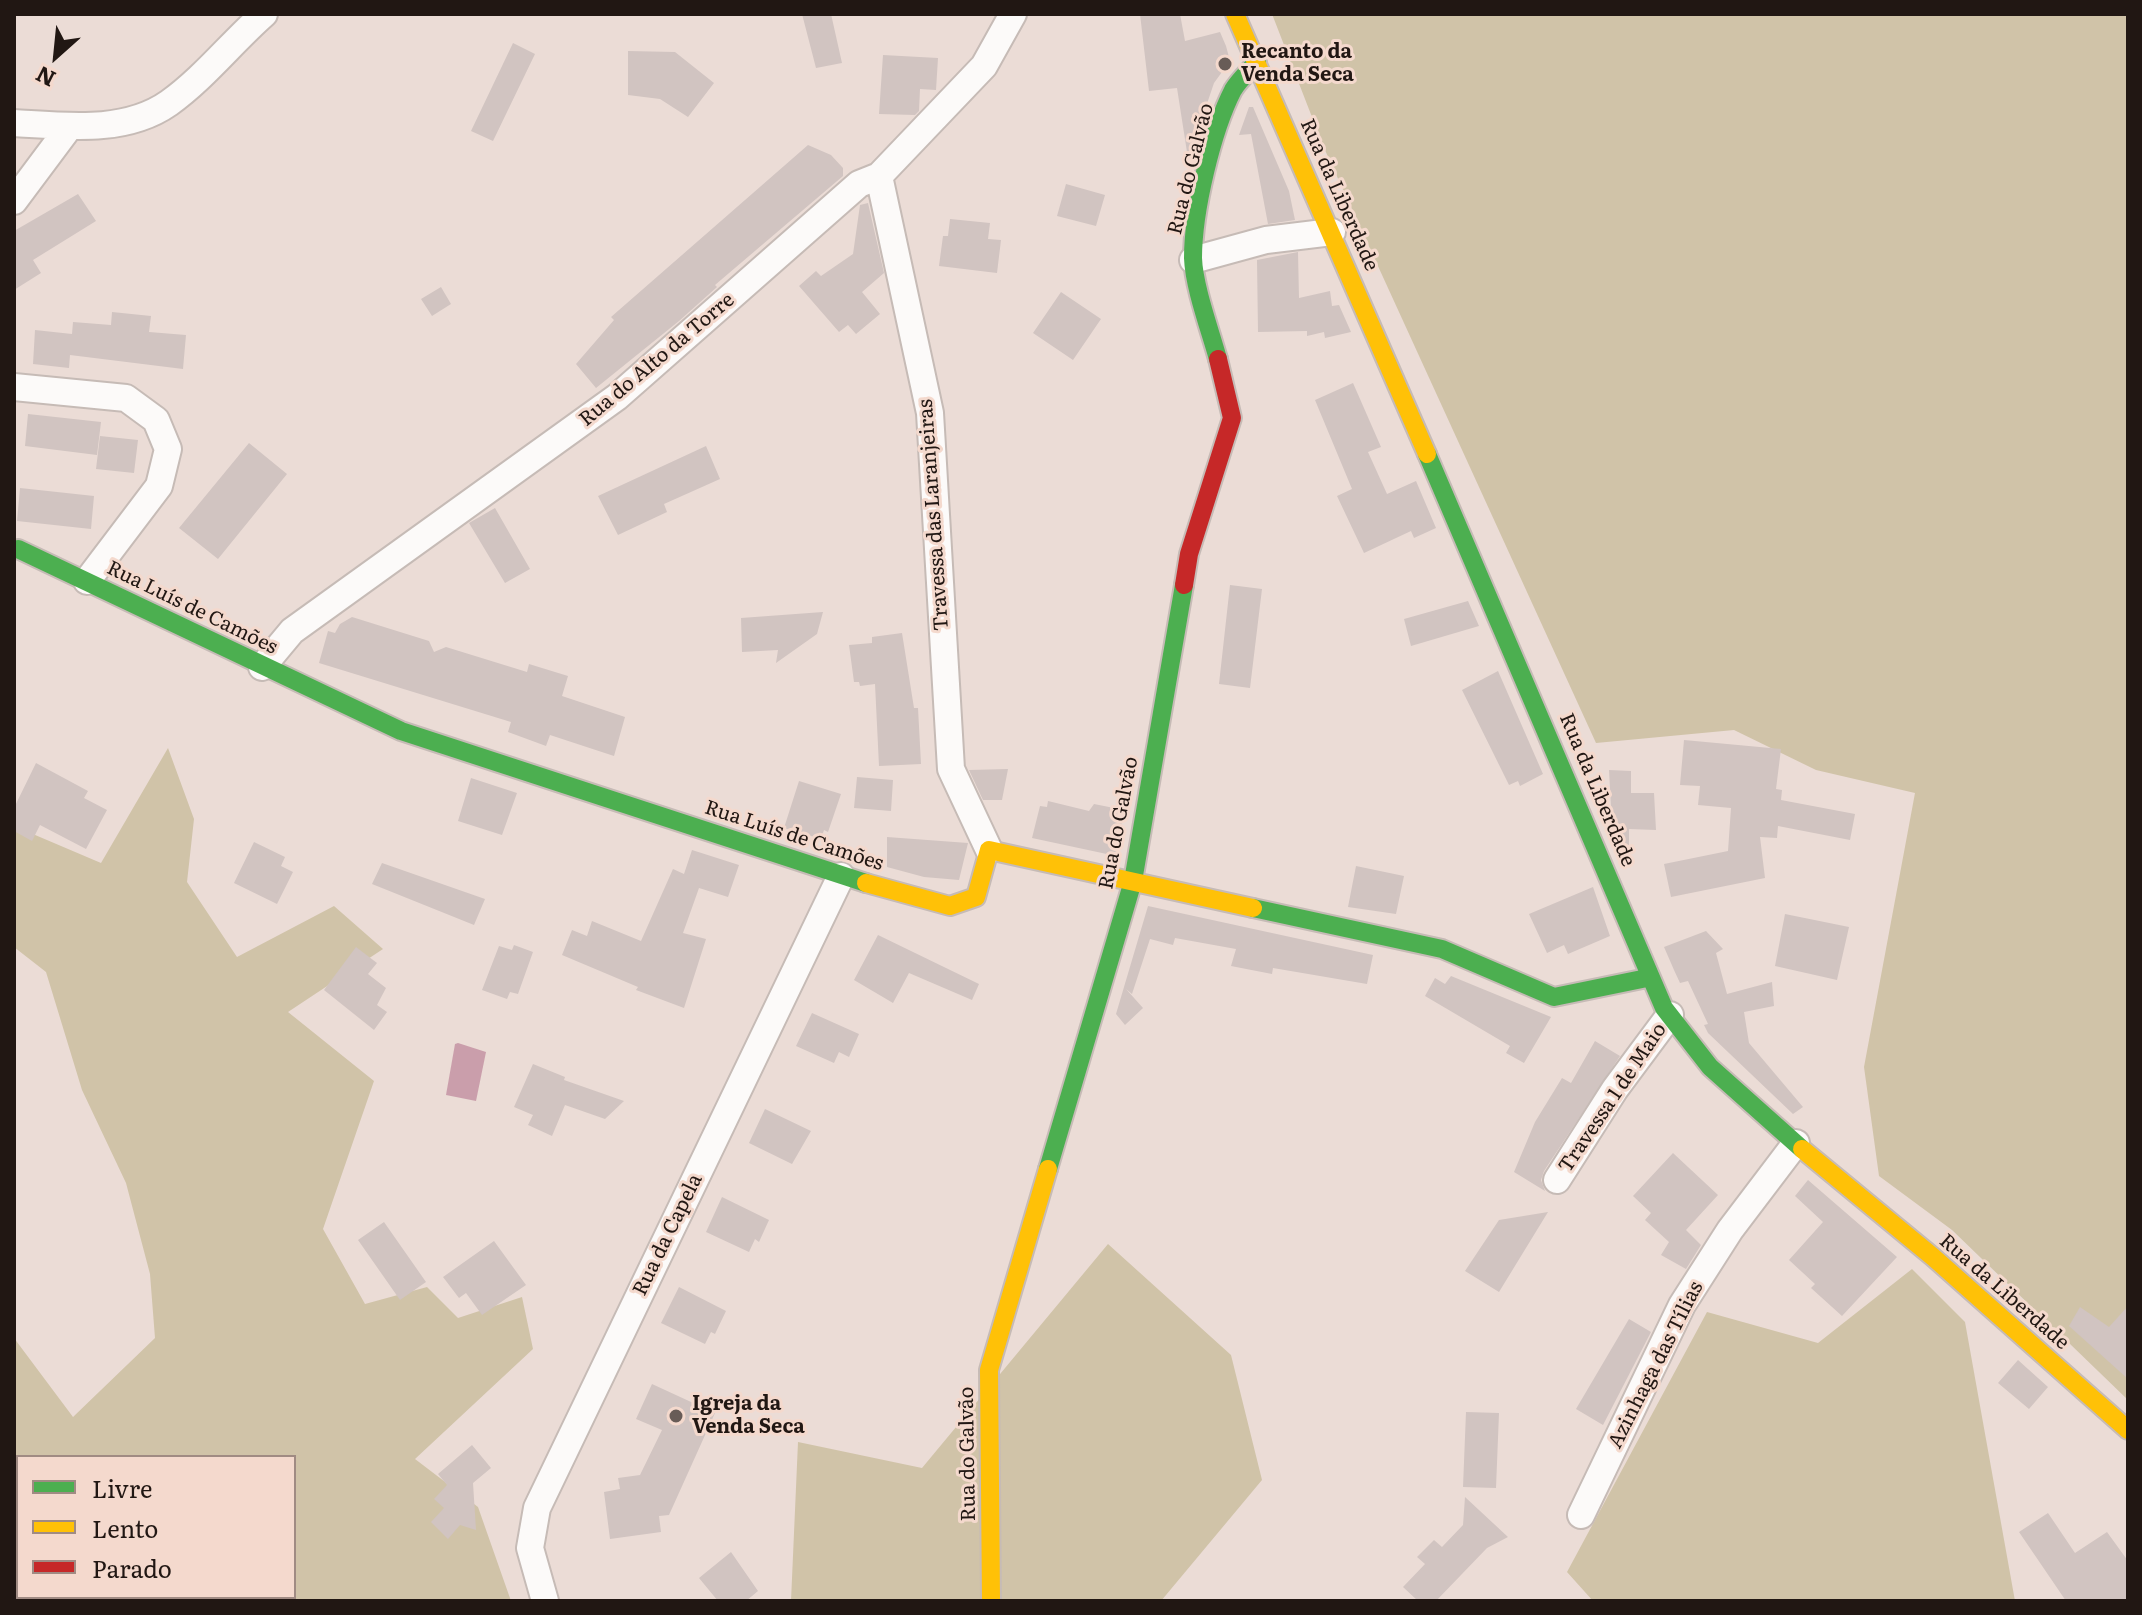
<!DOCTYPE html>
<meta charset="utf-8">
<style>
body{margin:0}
#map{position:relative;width:2142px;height:1615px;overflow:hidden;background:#ebdcd6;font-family:Literata,serif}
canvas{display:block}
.frame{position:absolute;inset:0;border:16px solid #211713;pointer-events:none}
.legend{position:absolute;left:16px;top:1455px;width:280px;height:144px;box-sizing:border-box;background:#f4d9cd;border:2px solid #a08b83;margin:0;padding:10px 14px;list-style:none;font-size:24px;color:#211713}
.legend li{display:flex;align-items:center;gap:16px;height:40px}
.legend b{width:40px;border:2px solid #a08b83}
.north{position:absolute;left:16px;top:16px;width:80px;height:80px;-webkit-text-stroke:6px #f4d9cd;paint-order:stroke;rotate:207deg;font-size:22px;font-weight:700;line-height:32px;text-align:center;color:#211713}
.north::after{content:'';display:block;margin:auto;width:28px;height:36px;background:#211713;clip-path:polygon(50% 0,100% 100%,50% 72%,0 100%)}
</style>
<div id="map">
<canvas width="2142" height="1615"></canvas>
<div class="frame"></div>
<ul class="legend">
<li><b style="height:10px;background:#4caf50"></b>Livre</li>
<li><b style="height:10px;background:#ffc107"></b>Lento</li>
<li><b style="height:10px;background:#c62828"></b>Parado</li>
</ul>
<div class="north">N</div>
</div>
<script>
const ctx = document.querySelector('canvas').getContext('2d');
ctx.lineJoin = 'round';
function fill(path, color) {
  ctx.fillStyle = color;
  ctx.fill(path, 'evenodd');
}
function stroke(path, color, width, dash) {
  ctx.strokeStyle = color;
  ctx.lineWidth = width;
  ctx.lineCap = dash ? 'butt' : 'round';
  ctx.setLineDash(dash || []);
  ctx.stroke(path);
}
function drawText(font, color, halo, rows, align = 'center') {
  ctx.font = font + ' Literata,serif';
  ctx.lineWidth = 6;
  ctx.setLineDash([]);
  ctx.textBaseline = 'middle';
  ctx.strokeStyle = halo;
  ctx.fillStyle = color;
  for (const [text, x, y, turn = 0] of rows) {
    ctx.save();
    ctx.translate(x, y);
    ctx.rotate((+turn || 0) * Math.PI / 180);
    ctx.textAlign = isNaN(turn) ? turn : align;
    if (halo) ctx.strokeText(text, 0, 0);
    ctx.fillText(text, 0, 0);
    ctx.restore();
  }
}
const green = new Path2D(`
 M1272,14H2128V1400L1952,1230L1879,1176L1864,1067L1915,793L1816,770L1734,730L1596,743L1324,148Z
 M168,748L194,819L187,882L237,957L334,906L383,949L288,1012L374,1081L323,1229L365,1304L427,1287L458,1318L522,1297L533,1349L415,1459L478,1507L511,1601H14V1338L73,1417L155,1338L150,1274L126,1183L82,1090L46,972L14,947V826L101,863ZM18,1457H294V1597H18Z
 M1108,1244L1231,1355L1262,1480L1161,1601H791L798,1442L922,1468Z
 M1912,1269L1965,1322L2015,1601H1593L1567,1572L1707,1312L1818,1343Z`);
const water = new Path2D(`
 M458,1043L486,1052L476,1101L446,1095L455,1044Z`);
const building = new Path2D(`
 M802,14H831L842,63L816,68Z
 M1140,14H1180L1185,41L1220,32L1226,46L1230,61L1214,83L1191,151L1187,152L1177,88L1149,91Z
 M513,43L535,54L493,141L471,131Z
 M628,51L675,52L714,83L688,117L660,99L628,95Z
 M883,55L938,58L936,90L920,89L919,111L915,115L879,114Z
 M1249,107H1253L1289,191L1295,220L1268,224L1251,134L1239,135Z
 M808,145L831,155L843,168V176L715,285L717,287L679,321L596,388L576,364L614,320L611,317Z
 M1066,184L1105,195L1096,226L1057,216Z
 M78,194L96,221L33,260L41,273L14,290V231Z
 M868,203L884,273L862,292L880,314L856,334L848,325L839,332L799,286L816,271L821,276L853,254L860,205Z
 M950,219L990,223L988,239L1001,240L997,273L939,266L943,236H948Z
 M1298,252L1299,298L1330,291L1332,306L1339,305L1351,332L1325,338L1324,332L1307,336V331L1258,332L1257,260Z
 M441,287L451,304L432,316L421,299Z
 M1061,292L1101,319L1073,360L1033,333Z
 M112,312L151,316L149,332L186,335L183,369L70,355L69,368L33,364L35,330L72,334L73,322L111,325Z
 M1353,383L1381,447L1368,452L1387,494L1416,481L1436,528L1414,538L1411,531L1364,553L1337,496L1352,489L1315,400Z
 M28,414L101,422L97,455L25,446Z
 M100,436L138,440L134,473L96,469Z
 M249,443L287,474L218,559L179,528Z
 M706,446L720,479L664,504L667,512L618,535L598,496Z
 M20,488L94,496L91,529L17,521Z
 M495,508L530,569L505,583L469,523Z
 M1230,585L1262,589L1250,688L1219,684Z
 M1468,601L1479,626L1411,646L1404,619Z
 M823,612L817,634L776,663L778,650L742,652L741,618Z
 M352,617L429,641L434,652L446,647L527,672L529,664L568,676L562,696L625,717L614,756L550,735L546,746L508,732L511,722L319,663L328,631L335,633L340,624Z
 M902,633L914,708H918L921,764L879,766L875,684L860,686L859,682H854L849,645L872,643V637Z
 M1498,671L1543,774L1520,786L1518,781L1509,785L1462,690Z
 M1684,740L1781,749L1776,789L1782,790L1781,800L1855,814L1850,840L1778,826L1777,838L1760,837L1765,878L1671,897L1664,864L1728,851L1731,808L1698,805L1700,786L1680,785Z
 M36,763L88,791L84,798L107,810L86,849L40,825L32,841L14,831V808Z
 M1008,769L1002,800H983L969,770Z
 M1609,770L1631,771V793H1654L1656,830L1629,829V847L1621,848L1612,826Z
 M857,777L893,780L891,811L854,808Z
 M471,778L517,793L502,835L458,821Z
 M799,781L841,794L828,832L824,830L821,839L784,828Z
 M1048,801L1089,811L1094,804L1124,810L1116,856L1032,838L1040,806L1047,807Z
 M887,837L968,843L959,880L924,877L887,867Z
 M254,842L285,857L281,866L293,872L277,904L234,883Z
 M692,850L739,865L728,897L699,888L683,933L706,939L684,1008L636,990L638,987L562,955L572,930L587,936L592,921L641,941L673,869L684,874Z
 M382,863L485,899L474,925L372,884Z
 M1356,866L1404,876L1396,914L1348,907Z
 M1593,887L1610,936L1568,954L1564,945L1547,953L1529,914Z
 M1148,906L1373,955L1367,984L1273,968L1272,974L1231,966L1236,949L1175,938L1173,945L1150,939L1132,994L1126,989L1143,1008L1125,1025L1116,1014Z
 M1785,914L1849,927L1837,980L1775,966Z
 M1706,931L1723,949L1716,953L1727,994L1772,982L1774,1006L1744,1012L1749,1043L1803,1107L1793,1114L1708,1033L1704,1025L1708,1024L1688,981L1680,983L1674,970L1664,947Z
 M878,935L979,984L972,1000L909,973L893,1003L854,980Z
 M514,945L533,952L518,994L510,992L507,999L482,990L499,946L512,950Z
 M356,947L377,963L368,974L386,988L377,1005L387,1012L374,1030L324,990Z
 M1451,976L1551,1017L1524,1063L1506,1053L1510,1046L1425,996L1435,978L1445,984Z
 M812,1013L859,1034L849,1057L839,1052L834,1063L796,1046Z
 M1595,1041L1620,1056L1544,1171L1541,1180L1545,1191L1514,1172L1535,1122L1562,1078L1571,1083Z
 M533,1064L565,1077L564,1080L624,1101L605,1119L565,1105L552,1136L528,1125L533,1115L514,1107Z
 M765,1109L811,1131L792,1164L749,1143Z
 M1673,1153L1718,1195L1686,1230L1701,1245L1686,1269L1661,1255L1669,1242L1645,1220L1651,1213L1633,1196Z
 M1808,1180L1897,1257L1842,1316L1811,1288L1815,1284L1789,1260L1823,1222L1795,1196Z
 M722,1197L769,1220L759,1242L755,1239L749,1252L706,1232Z
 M1548,1212L1499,1292L1465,1271L1499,1220Z
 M384,1222L426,1282L400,1300L358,1240Z
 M494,1241L526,1285L482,1315L466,1293L459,1298L443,1277Z
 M679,1287L726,1311L715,1334L711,1332L705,1344L661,1323Z
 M2128,1306V1379L2069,1326L2080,1307L2109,1327Z
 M1629,1319L1651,1332L1603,1425L1576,1409Z
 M2018,1360L2048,1387L2029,1409L1998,1383Z
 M652,1384L715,1413L669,1515L659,1516L661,1532L610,1539L604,1492L620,1489L618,1478L640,1475L662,1430L636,1419Z
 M1466,1412L1499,1413L1496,1488L1463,1487Z
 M472,1445L491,1468L473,1483L476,1530L460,1525L448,1539L431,1522L444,1508L434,1499L447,1485L438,1474Z
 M1465,1497L1508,1537L1487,1548L1436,1601H1418L1403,1587L1425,1564L1417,1557L1434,1540L1442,1547L1463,1525Z
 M2048,1513L2075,1553L2107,1532L2128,1561V1601H2066L2019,1532Z
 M731,1552L758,1591L746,1601H718L699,1578Z`);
const street = new Path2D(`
 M14,123C65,126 125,134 169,103C204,78 232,42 264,14
 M879,176L930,413L951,769L989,850
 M14,201L70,126
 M1193,260L1266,240L1332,232
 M14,387L126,398L156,420L168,449L159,486L87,581
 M262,667L292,631L617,397L859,184L879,176L984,66L1013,14
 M1557,1180L1615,1089L1670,1015
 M1581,1515L1682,1305L1730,1230L1796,1143
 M545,1601L530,1548L537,1508L841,876`);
const fast = new Path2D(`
 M1218,359C1210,330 1194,287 1193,258C1193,211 1212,131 1233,90C1239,80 1249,71 1257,62
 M1427,454L1664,1008L1710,1067L1802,1149
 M18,549L401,731L866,883
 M1253,908L1442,949L1554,997L1647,978
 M1048,1169L1133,881L1184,585`);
const slow = new Path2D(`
 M1235,14L1427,454
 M866,883L950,906L976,897L989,850L1253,908
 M1802,1149L1933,1257L2128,1430
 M991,1601L989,1370L1048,1169`);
const jam = new Path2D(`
 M1184,585L1189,554L1232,418L1218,359`);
const markers = [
 [1225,64,8,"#685c57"],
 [676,1416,8,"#685c57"]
];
const poiNames = [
 ["Recanto da",1241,52],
 ["Venda Seca",1241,75],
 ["Igreja da",692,1404],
 ["Venda Seca",692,1427]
];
const streetNames = [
 ["Rua do Galvão",1191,169,-76],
 ["Rua da Liberdade",1339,195,66],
 ["Rua do Alto da Torre",657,360,-40],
 ["Travessa das Laranjeiras",934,515,-94],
 ["Rua Luís de Camões",192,608,26],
 ["Rua da Liberdade",1597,790,67],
 ["Rua do Galvão",1119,823,-79],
 ["Rua Luís de Camões",794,836,18],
 ["Travessa 1 de Maio",1613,1098,-56],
 ["Rua da Capela",668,1235,-64],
 ["Rua da Liberdade",2004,1292,41],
 ["Azinhaga das Tílias",1656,1365,-63],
 ["Rua do Galvão",968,1454,-91]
];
fill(green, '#d0c3a8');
fill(water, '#ca9eab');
fill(building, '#d1c4c1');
stroke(street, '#c6bbb6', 30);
stroke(fast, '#c6bbb6', 22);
stroke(slow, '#c6bbb6', 22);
stroke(jam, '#c6bbb6', 22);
stroke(street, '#fcfaf9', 26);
stroke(fast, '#4caf50', 18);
stroke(slow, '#ffc107', 18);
stroke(jam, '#c62828', 18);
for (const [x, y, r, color] of markers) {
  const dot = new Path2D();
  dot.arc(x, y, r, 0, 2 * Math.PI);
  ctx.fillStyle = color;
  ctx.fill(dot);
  stroke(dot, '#f4d9cd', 3);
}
drawText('bold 20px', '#211713', '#f4d9cd', poiNames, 'left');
drawText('20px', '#211713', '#f4d9cd', streetNames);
</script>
